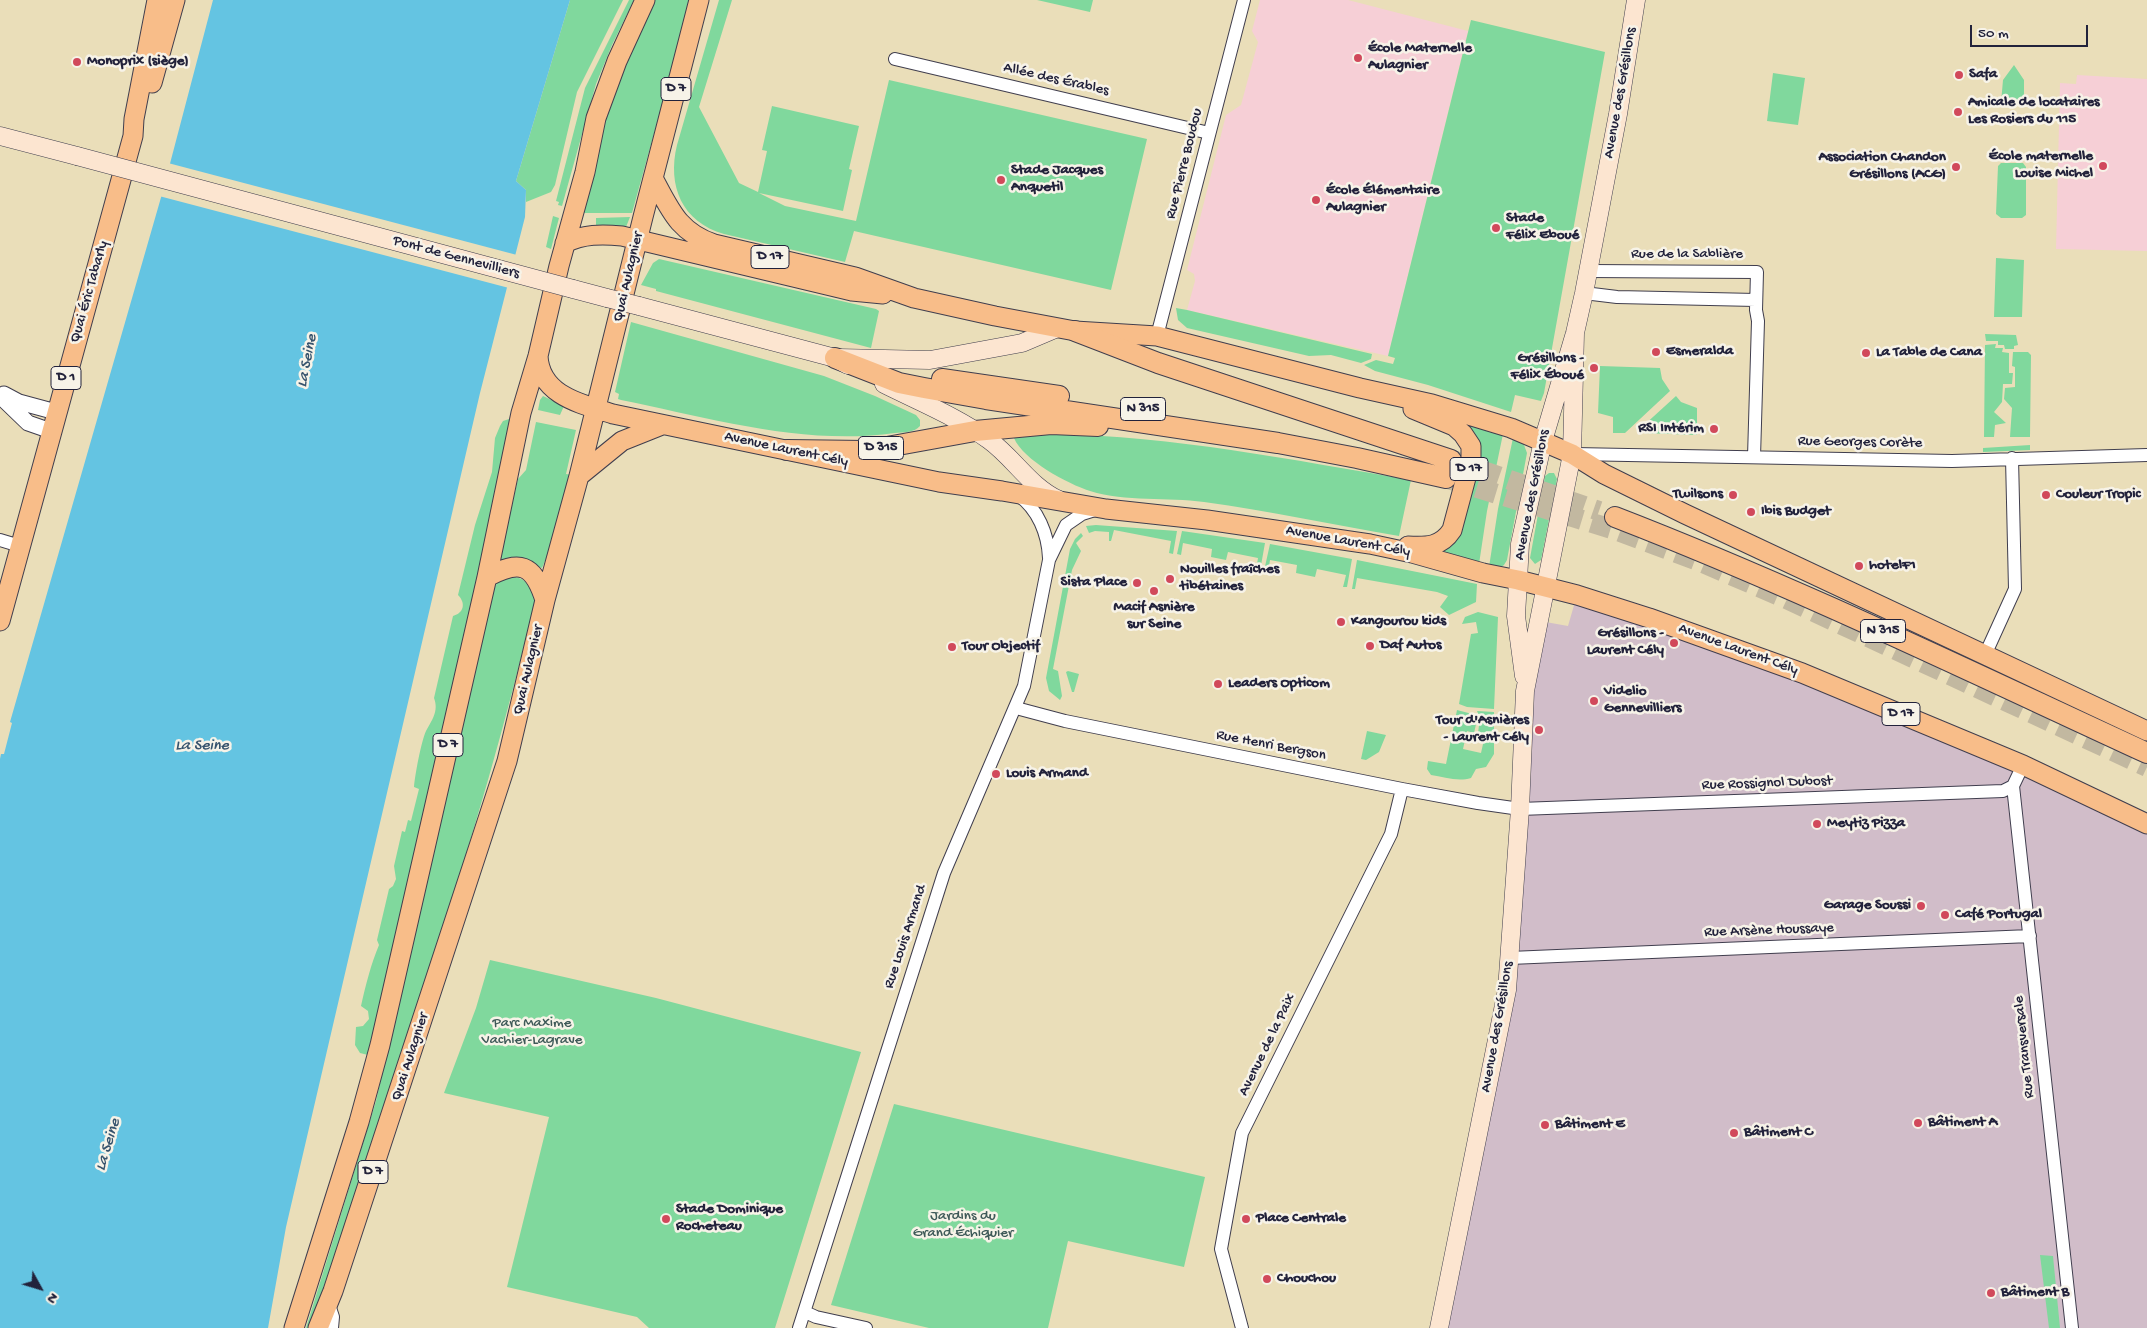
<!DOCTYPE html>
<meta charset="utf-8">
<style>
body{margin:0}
#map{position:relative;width:2147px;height:1328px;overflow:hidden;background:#eadeb9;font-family:"Gochi Hand",sans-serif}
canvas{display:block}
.north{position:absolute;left:15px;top:1263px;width:50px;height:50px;-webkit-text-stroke:4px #f7f3e8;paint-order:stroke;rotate:129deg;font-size:14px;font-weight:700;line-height:20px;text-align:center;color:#22223b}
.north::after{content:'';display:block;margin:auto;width:18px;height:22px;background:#22223b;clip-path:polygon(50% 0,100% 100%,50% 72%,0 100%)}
.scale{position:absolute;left:1970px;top:25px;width:118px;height:22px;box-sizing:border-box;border:2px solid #22223b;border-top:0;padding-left:6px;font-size:15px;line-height:18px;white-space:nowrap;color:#22223b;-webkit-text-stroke:4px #f7f3e8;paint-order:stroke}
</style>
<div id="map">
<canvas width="2147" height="1328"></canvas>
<div class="north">N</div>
<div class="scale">50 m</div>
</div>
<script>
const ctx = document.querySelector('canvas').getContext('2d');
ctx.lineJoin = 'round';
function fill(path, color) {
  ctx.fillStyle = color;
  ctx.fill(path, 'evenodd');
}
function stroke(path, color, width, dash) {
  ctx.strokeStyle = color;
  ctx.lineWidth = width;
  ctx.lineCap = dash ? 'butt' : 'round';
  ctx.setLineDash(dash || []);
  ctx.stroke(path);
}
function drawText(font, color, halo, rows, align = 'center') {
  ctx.font = font + ' "Gochi Hand",sans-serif';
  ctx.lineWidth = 5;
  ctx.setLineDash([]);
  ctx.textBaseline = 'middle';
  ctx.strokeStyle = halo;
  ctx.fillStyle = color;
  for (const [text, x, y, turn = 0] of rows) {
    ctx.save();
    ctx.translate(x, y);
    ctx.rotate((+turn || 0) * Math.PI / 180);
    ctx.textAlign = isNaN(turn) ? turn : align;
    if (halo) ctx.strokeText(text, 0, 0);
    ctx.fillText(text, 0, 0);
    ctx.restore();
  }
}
const built = new Path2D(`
 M1260,0H1348L1468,31L1388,356L1187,310L1195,281L1194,274L1187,270L1226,115L1241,105L1258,42L1252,31Z
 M2077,75L2147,79V251L2056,249L2060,83L2076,84Z`);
const industrial = new Path2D(`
 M1577,595L1871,702L2147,821V1328H1439L1507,990L1540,621L1568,626Z`);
const green = new Path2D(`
 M570,0H623L577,92L555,185L551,192L526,202V190L516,181Z
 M629,0H634L612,45L596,84L562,206L558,205L559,202L556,201L585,88Z
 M654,0H691L632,213H582C594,162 605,111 625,62C633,41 644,21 654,0Z
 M719,0H732L699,107L739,183L758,192L767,151L762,150L772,106L859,126L849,169L852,170L843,211L759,193L785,206L856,221L889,80L1147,139L1111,290L854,231L845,262L724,234C682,222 667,186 677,145Z
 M1037,0H1093L1090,12Z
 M1471,20L1605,52L1544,393L1541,401L1515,395L1511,412L1428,385L1375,371L1364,365L1376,360L1393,364L1395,358L1388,356Z
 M2014,65L2024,80V103H2001L2003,80Z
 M1773,73L1805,78L1798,125L1767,121Z
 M2001,163H2023L2026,167V215L2022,218H2001L1996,214L1998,166Z
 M553,216L559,218L551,249L546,247Z
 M630,217L626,227L596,228V218Z
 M1996,258L2024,260L2022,317H1994Z
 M659,259L876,309L879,311L871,348L656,291V289L641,285L653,263Z
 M1176,308L1187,310L1372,354L1371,359L1361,363L1331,355L1309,356L1187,328L1178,320Z
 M631,322L824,376L875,396L916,415L920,420V426C914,433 903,432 895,433C804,446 710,418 621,400L618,399L619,394L615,392Z
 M1985,334L2016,335L2018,345L2014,346V349H2005L2004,345H1998V341H1986Z
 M1996,344L1995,348H2003L2002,352L2009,353V373H2013L2012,384H2003L2002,402L1994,412L2006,423L1995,425L1994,437H1984L1985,345Z
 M2013,352H2028L2031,355L2030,437H2010L2012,408L2004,399L2005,388L2015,387V367L2012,366Z
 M1600,366L1660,368L1662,379L1670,391L1625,433H1613V417L1598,413Z
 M543,396L564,406L560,415L538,410L540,400Z
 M1676,396L1681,402L1697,408V435L1643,433L1642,427Z
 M509,419H513L377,1017L368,1055L360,1053L355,1045L356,1027L363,1026L369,1019L368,1011L361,1006C366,984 371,964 379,945L377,940L389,889L393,886L396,879L394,866L402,831L405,832L408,820L411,821L419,789L414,787C415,775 421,742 426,731C432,720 439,711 434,698L453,616C464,613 466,603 458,595L475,525L492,472L495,438L500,426L503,421Z
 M536,422L576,430L566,474L572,475L552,544L542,568C529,564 517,558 503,560L500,558L518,479L526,470Z
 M1468,423L1503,434L1487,511L1479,564L1441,551L1452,543L1466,424Z
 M1053,434C1174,436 1292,460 1411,480L1399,536C1334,525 1269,511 1204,502C1167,497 1126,502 1090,491C1068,484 1023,460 1014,438Z
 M1513,438L1524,445L1527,453L1507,560L1504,565L1501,567H1489L1498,509Z
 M2030,445V450L1983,452V448Z
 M1549,473H1554L1557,479L1541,560L1535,564L1530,558L1545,476Z
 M1096,525L1177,531L1173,554L1169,553L1171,541L1114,530L1111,541H1109V532L1095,531L1089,533L1086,526Z
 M1182,531L1265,543L1260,571L1256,570L1258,558L1228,552L1226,560L1211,557L1212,549L1183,543L1181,555L1177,554Z
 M1081,533L1083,536L1076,543L1081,551L1072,570L1053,669L1058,671L1062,696L1060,700L1049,691L1046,678L1070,549L1075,539Z
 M1270,544L1352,559L1347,587H1343L1346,575L1317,569L1315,577L1296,573L1297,565L1270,560L1268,572L1264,571Z
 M1357,560L1477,584L1476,602L1449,615L1440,607L1448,596L1437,592L1357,578L1355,589H1352Z
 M508,577C524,576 528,583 536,596C478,845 391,1086 310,1328H306L376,1101L491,594L497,583Z
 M1478,612L1498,617L1494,709L1467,707L1459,704L1471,634L1478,633L1476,622L1462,624L1465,617Z
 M1068,671L1079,674L1074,692H1072L1066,672Z
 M1457,710L1476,715L1477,720L1474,733L1467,731L1463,749L1481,753L1485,735L1478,733L1480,718L1477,711L1494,712V754L1486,767L1476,769L1471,778C1458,782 1444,777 1431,775L1427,769L1428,761L1446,764Z
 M1367,731L1386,735L1379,752L1366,760L1361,759Z
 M490,960L656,998L861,1052L775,1328H649L637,1317L507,1287L549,1117L444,1093L476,1008Z
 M894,1104L1205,1177L1184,1267L1068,1241L1048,1328H929L831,1305Z
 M2040,1255L2053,1256L2060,1328H2049Z`);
const water = new Path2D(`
 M213,0H570L516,181L526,190L525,217L480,393L286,1227L268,1328H0V759L1,754H4L12,723L10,722L162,194Z`);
const pier = new Path2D(`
 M168,163L517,255L509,288L159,196Z`);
const trunkTunnel = new Path2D(`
 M1452,460L1599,511
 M1448,479L1612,529L1698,561L1782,597L2147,767`);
const minor = new Path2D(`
 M895,59L1209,133
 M1588,271L1757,272L1756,310L1758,321L1754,457
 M1584,293L1617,297L1756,300
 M1157,336L1244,0
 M1574,454L1952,461L2147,455
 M1018,495C1038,509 1048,534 1049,558
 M0,540L20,546
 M1985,655L2015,589L2012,458
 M1016,708L1065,721L1402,789L1478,803L1520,809L2003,791L2013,786
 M2023,765L2013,786L2072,1328
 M1510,958L2030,936
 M328,1302L333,1317L332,1328
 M805,1312L816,1317L866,1328
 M799,1328L944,873L1024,686L1049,560L1066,525L1082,514L1098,509
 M1242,1328L1221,1249L1242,1133L1391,834L1402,789`);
const tertiary = new Path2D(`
 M4,394L19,402L56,412
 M0,396L28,423L51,431`);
const secondary = new Path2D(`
 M0,136L77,156
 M573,289L607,298
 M639,306L835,358L848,365
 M838,358L930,360L1022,343L1055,329
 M884,384C920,402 957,417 989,440C1014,458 1030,487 1059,500
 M1524,676L1516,616L1520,544L1543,441L1575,333L1584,293L1618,114L1636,0
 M1439,1328L1507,990L1520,809L1525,691L1572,454L1575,333`);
const primary = new Path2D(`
 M152,83L175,0
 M653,178C670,209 678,232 714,244L855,277L914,298L995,316L1075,331L1157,336L1360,388L1432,404L1511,428L1572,454L1604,474L1685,514L2147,731
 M565,243C583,234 602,234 622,236L852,291L883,294
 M538,356C540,396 582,404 613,414L939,482L1002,491L1106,509L1207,520L1370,544L1412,553L1483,573L1518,580L1577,595L1649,618L1802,673L2023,765L2147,824
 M579,476L622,441L662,425
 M1408,546C1427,547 1441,547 1452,530L1471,459V446L1463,434L1454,426L1413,409
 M487,577C520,560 533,563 545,600
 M0,621L133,136L134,119L157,0
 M294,1328L359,1122L380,1045L487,577L521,413L538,356L559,266L585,172L596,118L617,61L645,0
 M318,1328L333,1291L507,761L545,600L579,476L643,217L699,0`);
const trunk = new Path2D(`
 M1075,331L1158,363L1451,460
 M835,358L899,383L924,388L986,399L1278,443L1357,458L1446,478
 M942,379L1059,396
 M787,450L865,451L975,431L1051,424L1098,426
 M1615,517C1796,587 1971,672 2147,753`);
const secondaryBridge = new Path2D(`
 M77,156L573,289
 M607,298L639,306`);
const markers = [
 [1358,58,5,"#d1495b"],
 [77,62,5,"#d1495b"],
 [1959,75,5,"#d1495b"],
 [1958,112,5,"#d1495b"],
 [2103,166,5,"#d1495b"],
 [1956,167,5,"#d1495b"],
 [1001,180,5,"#d1495b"],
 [1316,200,5,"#d1495b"],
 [1496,228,5,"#d1495b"],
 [1656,352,5,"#d1495b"],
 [1866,353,5,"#d1495b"],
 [1594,368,5,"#d1495b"],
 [1714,429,5,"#d1495b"],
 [1733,495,5,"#d1495b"],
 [2046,495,5,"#d1495b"],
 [1751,512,5,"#d1495b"],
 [1859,566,5,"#d1495b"],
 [1170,579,5,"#d1495b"],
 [1137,583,5,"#d1495b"],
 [1154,591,5,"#d1495b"],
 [1341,622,5,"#d1495b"],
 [1674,643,5,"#d1495b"],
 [1370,646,5,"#d1495b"],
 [952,647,5,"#d1495b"],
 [1218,684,5,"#d1495b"],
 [1594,701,5,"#d1495b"],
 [1539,730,5,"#d1495b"],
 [996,774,5,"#d1495b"],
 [1817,824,5,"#d1495b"],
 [1921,906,5,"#d1495b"],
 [1945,915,5,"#d1495b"],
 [1918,1123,5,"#d1495b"],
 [1545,1125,5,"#d1495b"],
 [1734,1133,5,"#d1495b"],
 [666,1219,5,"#d1495b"],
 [1246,1219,5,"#d1495b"],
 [1267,1279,5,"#d1495b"],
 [1991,1293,5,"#d1495b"]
];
const shields = [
 [676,89,30],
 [770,257,38],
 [66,378,30],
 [1143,409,45],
 [881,448,45],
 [1469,469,38],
 [1883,631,45],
 [1901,714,38],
 [448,745,30],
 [373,1172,30]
];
const shieldNames = [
 ["D 7",676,89],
 ["D 17",770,257],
 ["D 1",66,378],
 ["N 315",1143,409],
 ["D 315",881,448],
 ["D 17",1469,469],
 ["N 315",1883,631],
 ["D 17",1901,714],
 ["D 7",448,745],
 ["D 7",373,1172]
];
const poiNames = [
 ["École Maternelle",1368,49],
 ["Aulagnier",1368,66],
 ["Monoprix (siège)",87,62],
 ["Safa",1969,75],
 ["Amicale de locataires",1968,103],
 ["Les Rosiers du 115",1968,120],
 ["École maternelle",2093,157,"right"],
 ["Louise Michel",2093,174,"right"],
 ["Association Chandon",1946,158,"right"],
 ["Grésillons (ACG)",1946,175,"right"],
 ["Stade Jacques",1011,171],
 ["Anquetil",1011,188],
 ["École Élémentaire",1326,191],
 ["Aulagnier",1326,208],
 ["Stade",1506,219],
 ["Félix Eboué",1506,236],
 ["Esmeralda",1666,352],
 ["La Table de Cana",1876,353],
 ["Grésillons -",1584,359,"right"],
 ["Félix Éboué",1584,376,"right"],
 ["RSI Intérim",1704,429,"right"],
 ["Twilsons",1723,495,"right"],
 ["Couleur Tropic",2056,495],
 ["Ibis Budget",1761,512],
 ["hotelF1",1869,566],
 ["Nouilles fraîches",1180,570],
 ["tibétaines",1180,587],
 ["Sista Place",1127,583,"right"],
 ["Macif Asnière",1154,608,"center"],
 ["sur Seine",1154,625,"center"],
 ["Kangourou kids",1351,622],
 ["Grésillons -",1664,634,"right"],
 ["Laurent Cély",1664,651,"right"],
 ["Daf Autos",1380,646],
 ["Tour Objectif",962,647],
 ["Leaders Opticom",1228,684],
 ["Videlio",1604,692],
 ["Gennevilliers",1604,709],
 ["Tour d'Asnières",1529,721,"right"],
 ["- Laurent Cély",1529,738,"right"],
 ["Louis Armand",1006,774],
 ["Meytiz Pizza",1827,824],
 ["Garage Soussi",1911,906,"right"],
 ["Café Portugal",1955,915],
 ["Bâtiment A",1928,1123],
 ["Bâtiment E",1555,1125],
 ["Bâtiment C",1744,1133],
 ["Stade Dominique",676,1210],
 ["Rocheteau",676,1227],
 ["Place Centrale",1256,1219],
 ["Chouchou",1277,1279],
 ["Bâtiment B",2001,1293]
];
const streetNames = [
 ["Allée des Érables",1056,80,13],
 ["Avenue des Grésillons",1621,93,-80],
 ["Rue Pierre Boudou",1185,164,-76],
 ["Rue de la Sablière",1687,255],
 ["Pont de Gennevilliers",456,258,15],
 ["Quai Aulagnier",629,277,-77],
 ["Quai Éric Tabarly",90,292,-74],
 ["Rue Georges Corète",1860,443,1],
 ["Avenue Laurent Cély",786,450,12],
 ["Avenue des Grésillons",1533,495,-79],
 ["Avenue Laurent Cély",1348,542,10],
 ["Avenue Laurent Cély",1738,650,20],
 ["Quai Aulagnier",529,670,-77],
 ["Rue Henri Bergson",1271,746,11],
 ["Rue Rossignol Dubost",1767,784,-2],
 ["Rue Arsène Houssaye",1769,931,-2],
 ["Rue Louis Armand",906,937,-72],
 ["Avenue des Grésillons",1498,1027,-80],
 ["Avenue de la Paix",1268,1045,-64],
 ["Rue Transversale",2025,1047,-96],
 ["Quai Aulagnier",411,1057,-72]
];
const parkNames = [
 ["Parc Maxime",532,1024],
 ["Vachier-Lagrave",532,1041],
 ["Jardins du",963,1217],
 ["Grand Échiquier",963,1234]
];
const waterNames = [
 ["La Seine",308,361,-79],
 ["La Seine",202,747],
 ["La Seine",109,1145,-73]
];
fill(built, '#f6cfd6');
fill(industrial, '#d1bdc9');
fill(green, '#80d89d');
fill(water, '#64c4e2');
fill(pier, '#eadeb9');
stroke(trunkTunnel, '#c2b8a0', 20, [20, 10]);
stroke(minor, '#403e4e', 14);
stroke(tertiary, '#403e4e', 17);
stroke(secondary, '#403e4e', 19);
stroke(primary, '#403e4e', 21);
stroke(trunk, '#403e4e', 22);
stroke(minor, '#fff', 12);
stroke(tertiary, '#fff', 15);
stroke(secondary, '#fce5d0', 18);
stroke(primary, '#f8bd89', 19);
stroke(trunk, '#f8bd89', 20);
stroke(secondaryBridge, '#403e4e', 19, []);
stroke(secondaryBridge, '#fce5d0', 18);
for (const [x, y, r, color] of markers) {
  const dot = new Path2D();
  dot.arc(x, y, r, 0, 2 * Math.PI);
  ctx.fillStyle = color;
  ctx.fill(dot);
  stroke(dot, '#f7f3e8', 2);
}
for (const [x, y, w] of shields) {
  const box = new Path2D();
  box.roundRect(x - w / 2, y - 11.5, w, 23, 4);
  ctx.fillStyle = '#f7f3e8';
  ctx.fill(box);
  stroke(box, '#22223b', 1);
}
drawText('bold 14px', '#22223b', null, shieldNames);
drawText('bold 15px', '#22223b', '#f7f3e8', poiNames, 'left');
drawText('15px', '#22223b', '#f7f3e8', streetNames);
drawText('15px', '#3e5958', '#f7f3e8', parkNames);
drawText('italic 16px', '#36536d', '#f7f3e8', waterNames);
</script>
